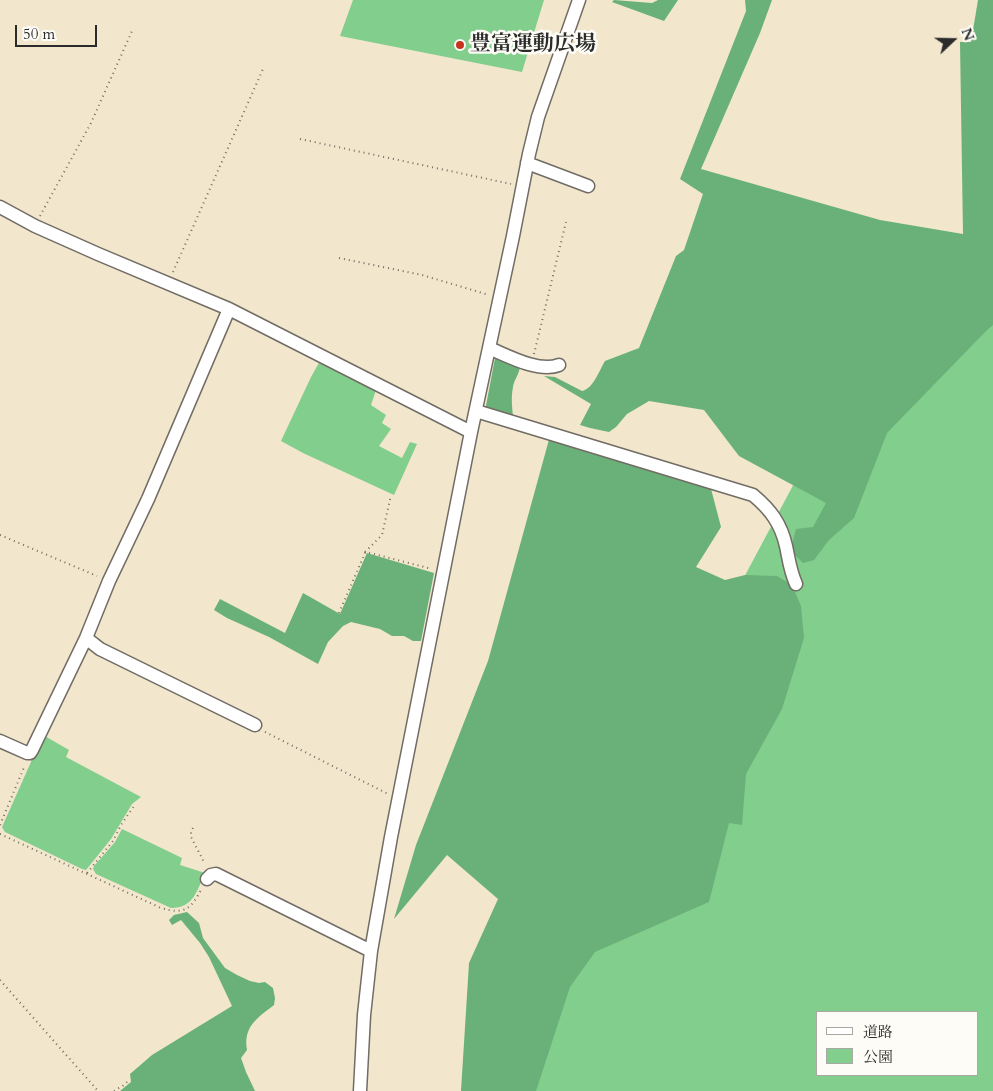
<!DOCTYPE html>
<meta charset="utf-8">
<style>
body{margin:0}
#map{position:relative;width:993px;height:1091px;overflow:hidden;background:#f2e6cd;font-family:Cardo,"Noto Serif JP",serif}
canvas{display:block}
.legend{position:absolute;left:816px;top:1011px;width:162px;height:65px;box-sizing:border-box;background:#fdfcf7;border:1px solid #a9a8a5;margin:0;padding:6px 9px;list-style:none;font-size:15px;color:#2b2b2b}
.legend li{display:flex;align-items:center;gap:10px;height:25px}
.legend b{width:25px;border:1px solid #a9a8a5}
.north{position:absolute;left:928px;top:15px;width:50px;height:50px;-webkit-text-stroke:4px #fdfcf7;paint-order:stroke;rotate:69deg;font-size:14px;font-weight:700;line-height:20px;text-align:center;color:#2b2b2b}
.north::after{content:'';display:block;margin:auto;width:18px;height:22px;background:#2b2b2b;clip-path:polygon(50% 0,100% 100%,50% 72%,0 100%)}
.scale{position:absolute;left:15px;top:25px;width:82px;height:22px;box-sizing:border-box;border:2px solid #2b2b2b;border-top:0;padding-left:6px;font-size:15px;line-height:18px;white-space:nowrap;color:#2b2b2b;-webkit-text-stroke:4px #fdfcf7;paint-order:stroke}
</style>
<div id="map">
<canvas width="993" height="1091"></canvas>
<ul class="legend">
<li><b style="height:6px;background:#fff"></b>道路</li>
<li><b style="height:14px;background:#82ce8d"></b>公園</li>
</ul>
<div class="north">N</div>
<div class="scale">50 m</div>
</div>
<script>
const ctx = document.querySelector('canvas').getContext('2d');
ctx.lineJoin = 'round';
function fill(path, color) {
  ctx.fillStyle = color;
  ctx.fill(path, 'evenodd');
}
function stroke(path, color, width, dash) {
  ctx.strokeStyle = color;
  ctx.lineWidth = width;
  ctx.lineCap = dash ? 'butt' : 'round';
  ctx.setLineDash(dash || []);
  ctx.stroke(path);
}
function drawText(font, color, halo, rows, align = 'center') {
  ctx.font = font + ' Cardo,"Noto Serif JP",serif';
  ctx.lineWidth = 5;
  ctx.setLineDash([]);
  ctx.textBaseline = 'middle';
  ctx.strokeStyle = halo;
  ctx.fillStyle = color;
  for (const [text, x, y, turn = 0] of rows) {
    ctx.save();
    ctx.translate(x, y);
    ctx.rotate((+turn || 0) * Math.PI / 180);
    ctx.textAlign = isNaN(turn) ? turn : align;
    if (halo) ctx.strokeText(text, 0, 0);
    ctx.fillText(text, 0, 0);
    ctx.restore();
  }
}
const green = new Path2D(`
 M353,0H544L522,72L340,36Z
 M993,231V1091H495L717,628L838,401ZM817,1012H977V1075H817Z
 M320,361L376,390L371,405L386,415L382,423L391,429L379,446L402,458L410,442L417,444L394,495L303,453L281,441L311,377Z
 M43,735L69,750L66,757L141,797L132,804L111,839L86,870L82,869L5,832L3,829L2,827Z
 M122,829L182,858L180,865L205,873C197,890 194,908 171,908L96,874L93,869L94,866L115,842Z`);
const forest = new Path2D(`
 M614,0L652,3L658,0H678L664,21L612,2Z
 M745,0H772L760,33L701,169L880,220L963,234L960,42H971L978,0H993V325L987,330L887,433L854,518L829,540L814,560L803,563L796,556L791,548L796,529L813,527L826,503L739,456L704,410L649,401L627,414L616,427L609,432L590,428L580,425L591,404L544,376L555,377L582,391C593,389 599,371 605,361L639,348L676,256L684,250L703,194L680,179L746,11Z
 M498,356L520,365C520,374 514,379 513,387C511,397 512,406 513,416L511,418L485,411L495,358Z
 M550,436L710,485L721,527L696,567L725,580L745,575L777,576L792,585L801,606L804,638L782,709L746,774L742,825L729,823L709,902L595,952L570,987L536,1091H461L469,963L498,899L447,855L394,919L416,845L488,661Z
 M367,553L434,573L421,641H413L404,636H392L380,629L351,622L343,626L328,642L318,664L269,637L227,618L214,610L220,599L285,633L303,593L340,614Z
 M187,912L199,923L203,938L225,968L237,975L250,981L259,983L265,982L273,988L275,998L274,1005C257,1018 243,1027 247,1050L241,1058L246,1072L255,1091H120L131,1082L130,1074L152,1055L232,1006L209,957L200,943L181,920L172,925L169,920L174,915Z`);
const path = new Path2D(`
 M300,139L511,184
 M40,216L91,123L132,31
 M339,258L422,275L489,295
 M173,272L263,69
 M534,354L566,222
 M0,535L97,576
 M365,552L382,535L391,495
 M339,613L365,553L366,552L432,569
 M265,732L388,794
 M0,825L25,765
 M193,828L191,832V837L205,864
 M0,834L161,908C185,915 191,909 202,888
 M87,873L113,841L121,825L134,806
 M0,980L98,1091
 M114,1091L124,1085L129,1080`);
const minor = new Path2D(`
 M527,163L588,186
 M0,207L35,226L98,254L229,309L471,432
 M489,348C508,356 539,373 559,365
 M476,411L753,495C771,510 781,524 786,546C789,560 790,571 796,584
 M86,638L100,649L255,725
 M0,741L27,753H30L32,750L86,638L109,581L148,499L229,309
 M207,879L211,875L216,874L371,951
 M360,1091L364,1015L371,951L391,837L471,432L513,236L529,154L538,117L579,0`);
const markers = [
 [460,45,5,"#c8321e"]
];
const poiNames = [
 ["豊富運動広場",470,45]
];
fill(green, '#82ce8d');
fill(forest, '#69b178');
stroke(minor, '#716c64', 15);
stroke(path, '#716c64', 2, [1, 4]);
stroke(minor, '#fff', 12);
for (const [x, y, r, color] of markers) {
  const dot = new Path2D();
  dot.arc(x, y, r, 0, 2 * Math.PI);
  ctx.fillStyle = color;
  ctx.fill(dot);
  stroke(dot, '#fdfcf7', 2);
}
drawText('bold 21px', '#2b2b2b', '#fdfcf7', poiNames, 'left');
</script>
